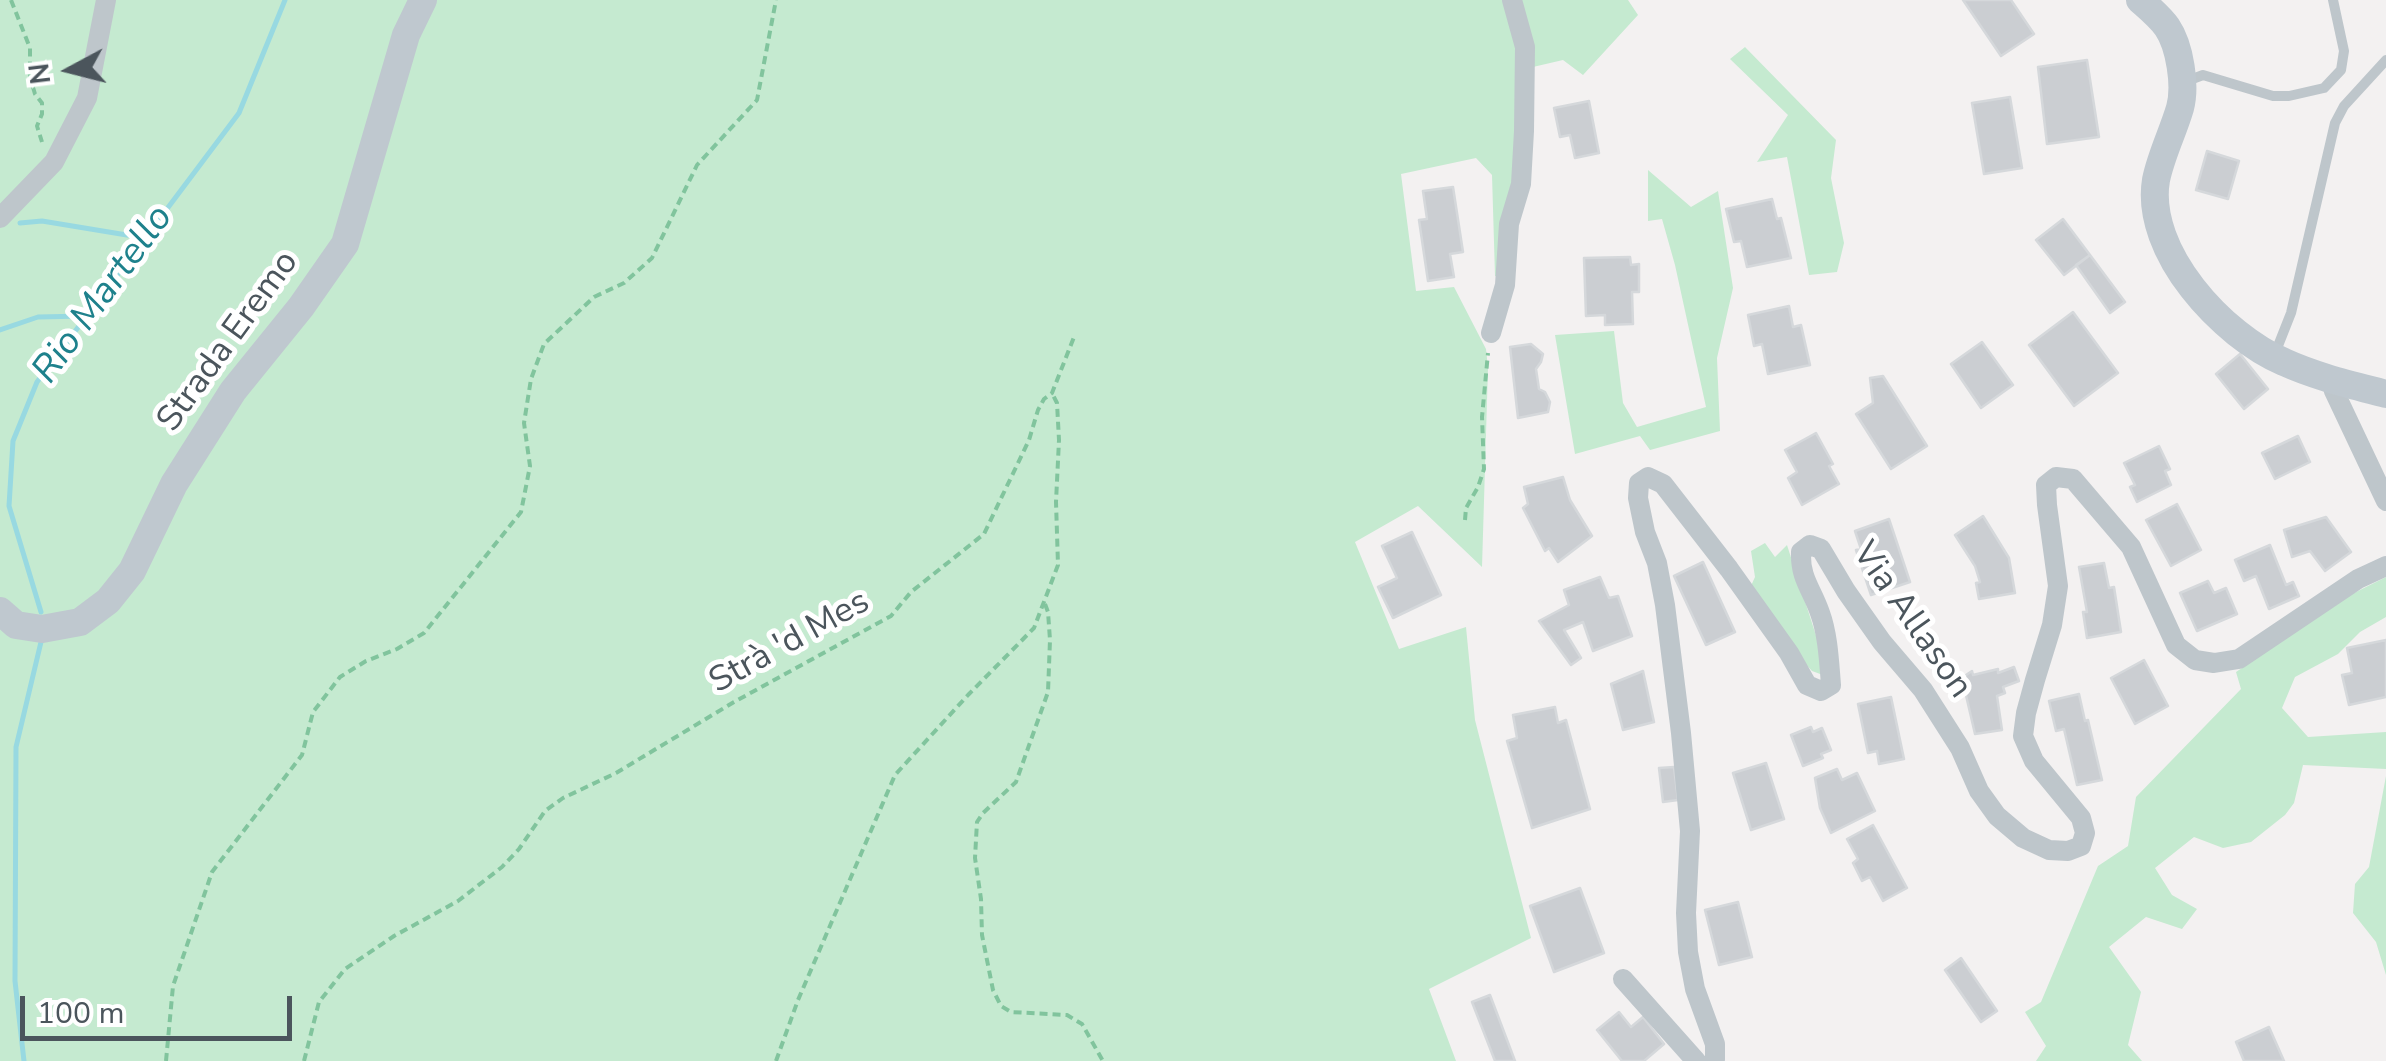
<!DOCTYPE html>
<meta charset="utf-8">
<style>
body{margin:0}
#map{position:relative;width:2386px;height:1061px;overflow:hidden;background:#f3f1f1;font-family:"Nunito Sans",sans-serif}
canvas{display:block}
.north{position:absolute;left:20px;top:20px;width:100px;height:100px;-webkit-text-stroke:8px #fff;paint-order:stroke;rotate:263deg;font-size:28px;font-weight:700;line-height:40px;text-align:center;color:#4b555c}
.north::after{content:'';display:block;margin:auto;width:35px;height:45px;background:#4b555c;clip-path:polygon(50% 0,100% 100%,50% 72%,0 100%)}
.scale{position:absolute;left:20px;top:996px;width:272px;height:45px;box-sizing:border-box;border:5px solid #4b555c;border-top:0;padding-left:12px;font-size:30px;line-height:35px;white-space:nowrap;color:#4b555c;-webkit-text-stroke:8px #fff;paint-order:stroke}
</style>
<div id="map">
<canvas width="2386" height="1061"></canvas>
<div class="north">N</div>
<div class="scale">100 m</div>
</div>
<script>
const ctx = document.querySelector('canvas').getContext('2d');
ctx.lineJoin = 'round';
function fill(path, color) {
  ctx.fillStyle = color;
  ctx.fill(path, 'evenodd');
}
function stroke(path, color, width, dash) {
  ctx.strokeStyle = color;
  ctx.lineWidth = width;
  ctx.lineCap = dash ? 'butt' : 'round';
  ctx.setLineDash(dash || []);
  ctx.stroke(path);
}
function drawText(font, color, halo, rows, align = 'center') {
  ctx.font = font + ' "Nunito Sans",sans-serif';
  ctx.lineWidth = 10;
  ctx.setLineDash([]);
  ctx.textBaseline = 'middle';
  ctx.strokeStyle = halo;
  ctx.fillStyle = color;
  for (const [text, x, y, turn = 0] of rows) {
    ctx.save();
    ctx.translate(x, y);
    ctx.rotate((+turn || 0) * Math.PI / 180);
    ctx.textAlign = isNaN(turn) ? turn : align;
    if (halo) ctx.strokeText(text, 0, 0);
    ctx.fillText(text, 0, 0);
    ctx.restore();
  }
}
const green = new Path2D(`
 M0,0H1628L1638,15L1583,75L1563,60L1520,70L1514,186L1502,277L1495,276L1492,175L1476,158L1401,174L1416,291L1454,287L1486,349L1488,368L1482,567L1418,506L1355,542L1399,649L1466,627L1475,720L1531,938L1429,989L1456,1061H0Z
 M1745,47L1836,140L1831,178L1844,243L1837,272L1809,275L1787,157L1757,162L1788,115L1730,59Z
 M1648,170L1691,207L1718,191L1733,288L1717,358L1720,431L1650,450L1640,436L1575,454L1555,335L1614,331L1623,403L1637,427L1706,407L1675,265L1662,219L1648,221Z
 M1765,543L1775,557L1787,545L1820,648L1823,675L1812,671L1803,661L1750,588L1755,577L1751,551Z
 M2386,577V617L2360,632L2338,654L2295,677L2282,708L2308,737L2386,732V769L2303,765L2294,803L2285,815L2251,842L2223,848L2194,837L2155,868L2172,895L2197,909L2182,929L2146,917L2109,947L2141,992L2128,1045L2142,1061H2036L2046,1046L2025,1012L2041,1002L2098,866L2128,846L2136,797L2241,689L2236,672L2350,595Z
 M2386,776V975L2376,942L2353,913L2355,884L2369,867Z`);
const stream = new Path2D(`
 M20,223L42,221L145,238
 M0,330L38,317L85,316
 M41,612L9,506L13,441L37,382L239,113L285,0
 M24,1061L15,981L16,747L41,642`);
const building = new Path2D(`
 M1963,0H2011L2034,34L2001,56Z
 M2087,60L2099,137L2047,144L2038,67Z
 M2010,97L2022,168L1984,174L1972,103Z
 M1589,101L1599,153L1575,158L1570,135L1560,137L1554,108Z
 M2207,151L2239,161L2228,199L2196,190Z
 M1453,187L1463,252L1450,254L1454,277L1428,281L1419,220L1427,219L1423,191Z
 M1772,199L1777,219L1781,218L1791,258L1747,267L1741,241L1734,242L1726,209Z
 M2063,219L2090,255L2064,275L2036,240Z
 M2090,255L2125,302L2110,313L2076,265Z
 M1630,257L1631,265L1639,264V292H1632L1633,324L1605,325V315L1586,316L1584,258Z
 M1789,306L1793,327L1801,325L1810,365L1768,374L1762,344L1754,346L1748,315Z
 M2073,312L2118,373L2074,406L2029,345Z
 M1982,342L2013,385L1981,408L1951,364Z
 M1531,344L1543,354L1541,362L1536,369L1539,389L1545,392L1550,402L1548,412L1518,418L1510,347Z
 M2240,354L2268,389L2244,409L2216,374Z
 M1883,376L1927,446L1891,469L1856,414L1873,403L1870,378Z
 M1816,433L1833,464L1829,466L1839,484L1802,505L1788,478L1797,472L1785,450Z
 M2298,436L2310,462L2275,479L2262,453Z
 M2159,446L2170,469L2165,471L2171,485L2137,502L2130,487L2135,485L2124,463Z
 M1563,477L1570,500L1592,536L1558,562L1549,548L1545,551L1523,508L1528,504L1524,487Z
 M2177,504L2201,550L2171,566L2146,520Z
 M1983,516L2009,558L2015,593L1979,599L1976,583L1980,582L1975,566L1955,535Z
 M2326,517L2351,552L2325,571L2310,551L2292,557L2284,530Z
 M1889,519L1910,582L1871,595L1856,550L1861,549L1855,531Z
 M1412,532L1441,595L1393,618L1378,587L1397,578L1382,546Z
 M2270,545L2286,585L2293,582L2299,596L2269,609L2256,576L2244,581L2235,560Z
 M1703,562L1735,632L1706,645L1674,576Z
 M2104,563L2109,588L2114,587L2121,632L2087,638L2083,612H2087L2079,567Z
 M1600,577L1609,598L1618,596L1632,636L1593,651L1583,622L1564,630L1581,658L1571,665L1539,621L1569,605L1564,590Z
 M2208,581L2214,593L2226,588L2237,614L2197,631L2180,593Z
 M2386,640V697L2349,705L2342,675L2352,673L2347,648Z
 M2144,660L2168,706L2135,724L2111,678Z
 M2014,667L2019,681L2003,687L2005,693L1997,696L2002,730L1975,734L1965,691L1961,689L1960,679L1972,671L1973,675L1998,669V673Z
 M1643,671L1654,722L1623,730L1611,684Z
 M2079,694L2085,721L2088,720L2102,780L2077,785L2064,729L2056,731L2049,701Z
 M1891,697L1904,759L1879,764L1877,751L1868,753L1858,704Z
 M1555,707L1558,723L1566,720L1590,809L1532,828L1507,741L1517,738L1513,715Z
 M1811,727L1813,732L1822,728L1831,750L1821,754L1823,758L1803,766L1791,735Z
 M1766,763L1784,819L1751,830L1733,773Z
 M1674,767L1678,800L1663,802L1659,768Z
 M1837,769L1842,780L1857,773L1875,811L1831,833L1820,808L1815,778Z
 M1873,825L1907,888L1883,901L1870,877L1862,881L1853,863L1858,859L1847,839Z
 M1580,888L1604,953L1554,972L1530,906Z
 M1738,902L1752,957L1719,965L1705,910Z
 M1961,958L1997,1011L1981,1022L1945,970Z
 M1490,995L1515,1061H1495L1472,1002Z
 M1619,1012L1631,1027L1643,1017L1664,1044L1644,1061H1622L1597,1030Z
 M2269,1027L2284,1061H2244L2236,1042Z`);
const path = new Path2D(`
 M11,0L30,48V77L35,94L42,103V114L37,126L42,142
 M1465,520L1466,508L1478,487L1484,469L1482,417L1488,353
 M1045,604L1048,612L1050,640L1048,692L1016,782L983,813L977,822L975,858L981,899L982,935L993,990L1001,1006L1011,1012L1067,1015L1082,1024L1103,1061
 M166,1061L173,986L212,872L302,755L313,712L340,677L366,661L397,649L424,633L521,512L530,466L524,423L531,379L544,344L594,297L624,283L652,258L697,165L757,100L776,0
 M304,1061L319,1002L345,969L394,936L458,901L502,867L519,849L545,811L563,798L616,773L734,702L891,616L911,592L984,534L1029,440L1038,410L1044,399L1052,393L1074,337
 M776,1061L798,1000L895,775L968,695L1034,628L1058,565L1056,502L1059,440L1057,403L1052,393`);
const service = new Path2D(`
 M2187,81L2203,75L2273,96H2289L2324,88L2341,70L2344,51L2333,0
 M2274,356L2291,313L2335,123L2344,106L2386,60`);
const minor = new Path2D(`
 M0,218L54,162L87,98L106,0
 M1491,333L1505,285L1509,224L1521,184L1524,131L1525,47L1512,0
 M2331,380L2334,391L2386,501
 M1623,979L1696,1061
 M1713,1061L1715,1059V1044L1695,989L1688,952L1686,913L1690,831L1681,733L1665,605L1657,563L1645,532L1638,498L1639,483L1648,477L1663,484L1729,569L1789,653L1807,685L1821,691L1831,685C1829,661 1828,635 1820,613C1812,589 1800,579 1801,552L1810,545L1821,549L1846,591L1882,642L1923,690L1960,748L1979,791L1997,816L2023,838L2049,850L2068,851L2081,846L2085,833L2081,818L2034,761L2023,736L2026,713L2035,680L2052,625L2058,586L2047,505L2046,485L2056,477L2073,479L2131,547L2176,645L2195,660L2214,663L2239,659L2358,579L2386,566`);
const secondary = new Path2D(`
 M2140,0C2149,8 2160,17 2167,27C2180,46 2186,86 2180,108C2173,132 2161,155 2156,180C2144,252 2223,336 2284,362C2317,377 2352,385 2386,394
 M0,611L16,625L42,629L80,622L108,601L132,571L174,484L233,391L301,307L345,244L406,35L423,0`);
const streetNames = [
 ["Strada Eremo",229,342,-54],
 ["Via Allason",1911,621,55],
 ["Strà 'd Mes",790,643,-29]
];
const waterNames = [
 ["Rio Martello",104,295,-54]
];
fill(green, '#c5ead0');
stroke(stream, '#98d9e1', 5);
fill(building, '#cbced2');
stroke(building, '#d5d8db', 2.5);
stroke(path, '#81c49d', 4, [8, 5]);
stroke(service, '#bec6cb', 10);
stroke(minor, '#bec6cb', 20);
stroke(secondary, '#bfc8cf', 28);
drawText('35px', '#4b555c', '#fff', streetNames);
drawText('italic 38px', '#1e818c', '#fff', waterNames);
</script>
